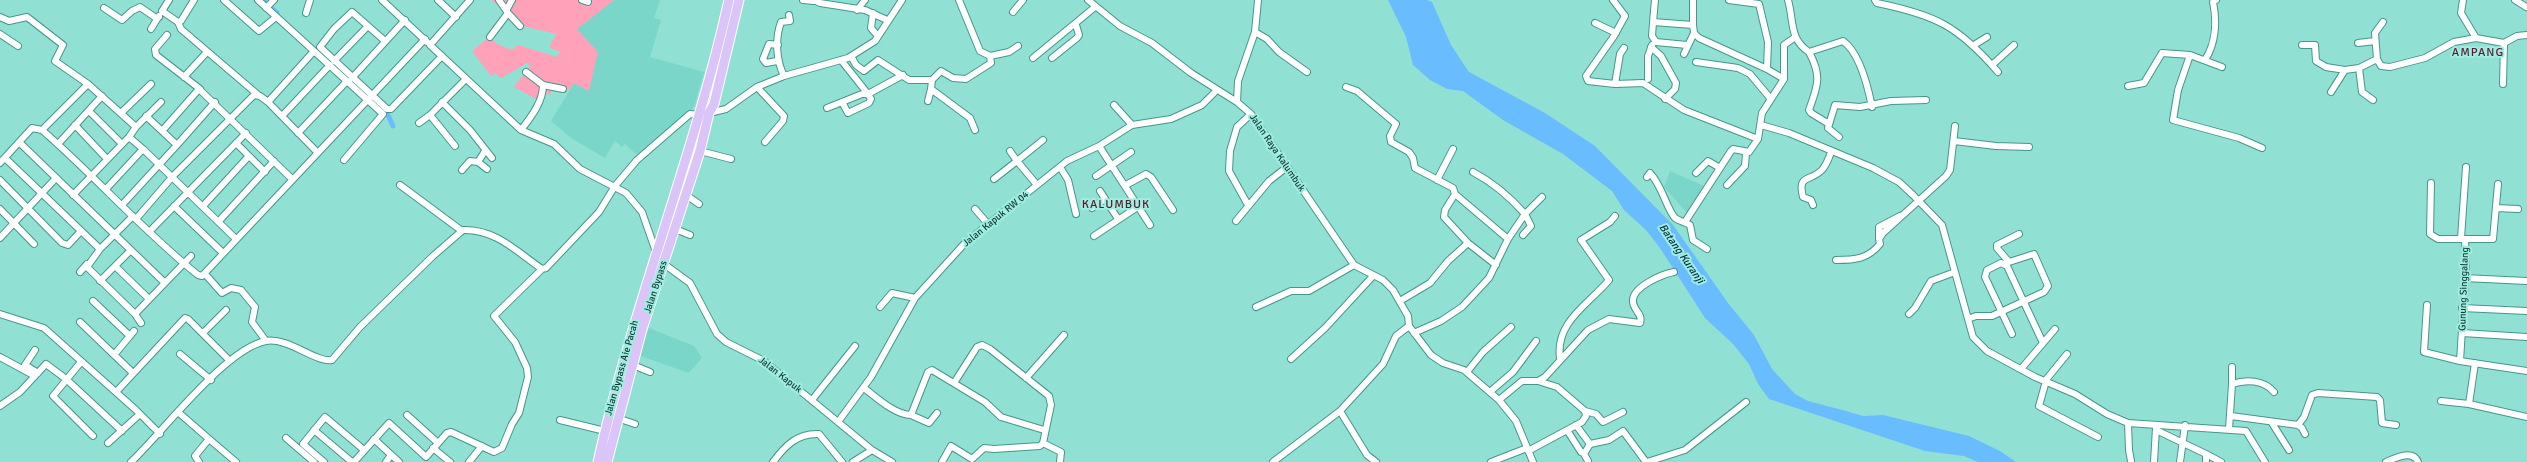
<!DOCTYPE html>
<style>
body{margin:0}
canvas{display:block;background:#91e0d4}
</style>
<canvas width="2527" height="462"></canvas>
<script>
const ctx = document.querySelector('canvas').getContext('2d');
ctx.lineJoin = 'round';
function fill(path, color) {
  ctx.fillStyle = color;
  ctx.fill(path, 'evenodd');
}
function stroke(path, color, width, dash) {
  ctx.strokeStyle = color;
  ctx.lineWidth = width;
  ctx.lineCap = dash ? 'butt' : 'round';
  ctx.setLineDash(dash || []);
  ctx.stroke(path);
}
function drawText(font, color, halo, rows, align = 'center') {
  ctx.font = font + ' Signika,sans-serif';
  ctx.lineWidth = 4;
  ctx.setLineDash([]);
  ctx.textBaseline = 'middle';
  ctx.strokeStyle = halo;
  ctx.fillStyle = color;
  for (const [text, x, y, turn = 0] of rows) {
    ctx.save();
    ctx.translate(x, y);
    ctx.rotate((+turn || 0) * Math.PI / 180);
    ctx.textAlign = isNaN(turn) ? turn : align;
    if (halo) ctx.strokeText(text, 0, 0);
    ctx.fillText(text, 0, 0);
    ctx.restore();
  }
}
const built = new Path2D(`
 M614,0H660L654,18L661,20L650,57L704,72L694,107L637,155L625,144L622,147L615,141L605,158L571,138L551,121L574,83L589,91L577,29Z
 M1670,171L1704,186L1687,213L1664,187Z
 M649,328L694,346L702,358L689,373L638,355Z`);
const green = new Path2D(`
 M491,0H614L577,29L598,52L589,91L574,83L569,90L554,83L550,95L540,91L536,99L514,87L530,66L527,63L501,78L495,73L491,76L472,51L489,37L497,44L512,50L518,45L557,57L560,52L549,47L556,34L523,26Z`);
const water = new Path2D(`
 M1388,0H1427L1432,2L1451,45L1469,72L1545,113L1595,146L1673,225L1728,303L1754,335L1772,369L1795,394L1808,401L1846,411L1863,416L1883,415L1969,436L2000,451L2016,462H1978L1964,456L1925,451L1769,399L1758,384L1749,364L1733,344L1705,318L1660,248L1646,230L1624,210L1612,191L1563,154L1503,120L1463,91L1447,89L1430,80L1413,65L1406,37Z`);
const canal = new Path2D(`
 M263,0L277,13
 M367,96L387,113L393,126`);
const minor = new Path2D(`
 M169,0L162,11L178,22L181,21L194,0
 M224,0L259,31L276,17
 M258,0L383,114L344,160
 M382,0L427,42
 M438,0L456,17
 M470,0L430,45L521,130L554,144L580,169L626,193L642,212L656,252
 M582,0L588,2
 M803,0L814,1
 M814,0L820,3L865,10L887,20
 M1088,0L1120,26L1152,43L1191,73L1237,102L1251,114L1354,265L1383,280L1393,290L1408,316L1409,326L1431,355L1443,363L1464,370L1499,400L1516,421L1533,462
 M1613,0L1625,16L1614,36L1586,76L1588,81L1615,84L1643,83L1684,110L1758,139
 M1655,0L1653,22L1693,25L1694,33L1699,38L1767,69
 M1693,0V25
 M1729,0L1759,4L1768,42L1767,69L1784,79
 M1788,0C1794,21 1789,39 1809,52L1843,41C1860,53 1868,87 1872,107
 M1875,0L1877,3C1936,15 1958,26 1998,72
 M2463,0L2461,13L2476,38
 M2515,0L2526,7
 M104,8L122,20L132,11L140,7L156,18L159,17
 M266,8L274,0
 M507,9L512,0
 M857,10L865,0
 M1013,12L1023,0
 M306,13L310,0
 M508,13L520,26
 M873,13L871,28L878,36
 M0,17L9,21L27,17L63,45L55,61L88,84
 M178,22L181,29L257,94
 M1653,22L1652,36L1656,42L1687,45
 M1595,23L1616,33
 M151,29L159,16
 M1255,32L1267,39L1279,52L1307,72
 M0,34L18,46
 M167,35L155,49L156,55L200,89
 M490,37L508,13L499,0
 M385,41L352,12L334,29L320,47L387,109H391L442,56
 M2358,43L2375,41
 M1974,45L1987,37
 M2302,45H2315L2316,61L2326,67L2345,70
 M1651,47L1661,56L1676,83L1675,89L1665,99
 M1809,52C1822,76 1818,85 1809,110L1811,113L1829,124
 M1684,54L1694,33
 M851,56L856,65L864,71L878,60L909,80H932L941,71L953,78L966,79L991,63L990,56L980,51L959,0
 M990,56L1009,52L1018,46
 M1033,58L1095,7
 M1052,58L1077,38L1079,35L1076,25
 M2377,59L2381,66L2390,67L2425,58L2454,42L2476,38L2504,43L2517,36L2527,35
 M841,60L868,94L871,99L869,103L848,113L842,102L862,94H868L903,75
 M2205,60C2216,43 2217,21 2213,2L2216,0
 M334,61L368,26
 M777,61L766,63L763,59L769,44L778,45
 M1696,62L1738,68L1750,74L1770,98
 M1992,65L2014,45
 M2222,67L2190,55L2178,90L2173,120L2239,138L2262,148
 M2359,68L2362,92L2373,100
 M784,76C776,60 775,39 781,22L790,21L789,15
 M184,77L207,52
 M352,78L405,20
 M1648,79V56L1652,45
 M932,80L931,89L970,118L975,130
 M1615,84L1620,54L1624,48
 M2503,84L2504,43
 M543,85L563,89
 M2128,86L2144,83L2162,53L2190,55
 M757,87L784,116L783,121L765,142
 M1346,87L1357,91L1396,124L1390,136L1391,142L1409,152L1413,158L1415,168L1453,188L1455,194L1445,210L1444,217L1468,243
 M2331,92L2345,70L2359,68L2377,59L2375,33L2383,22
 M928,101L931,89
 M268,102L314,51
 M442,102L470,130L492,158
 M1237,102L1238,81L1255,32L1258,0
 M1114,105L1132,125
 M827,108L842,102
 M89,111L121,143
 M121,113L151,84
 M709,113L726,109L757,87L784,76L848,58L875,41L902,0
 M282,116L329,66
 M419,123L430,115
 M75,125L107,159
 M1761,125L1789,133L1873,168L1899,182L1913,195L1942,225L1973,337L1987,351L2035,377L2075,394L2107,414L2128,423L2246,431L2265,462
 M136,127L161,102
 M42,130L88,84L136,127L129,137L73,195
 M521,130C531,117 543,102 543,85L526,72
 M162,131L199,89L292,179
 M298,133L347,81
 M1839,137L1828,128L1835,105L1860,107L1891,101L1926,100
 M1954,141L1996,146L2029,147
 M20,143L165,283
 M236,143L265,172
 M58,144L102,96
 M177,145L215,102
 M455,146L430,115L466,79
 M1099,146L1150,225
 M143,149L236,239
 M700,151L731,159
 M5,158L100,249
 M478,162L487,169
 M0,163L32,128L42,130C96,177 143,231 198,275L202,276L425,39
 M1060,167L1068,180L1076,214
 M462,170L470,161L478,162L485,151
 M1696,173L1708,161L1720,168
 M1096,176L1131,152
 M1647,177L1650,173C1663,187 1666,208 1675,218C1679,221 1685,222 1690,225L1693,240L1707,249
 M994,179L1017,161L1010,151
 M0,180L62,243L68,245L81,231
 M1437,180L1453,149
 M2431,183L2430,234L2438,239H2465L2466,266L2460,361L2527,371
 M400,185L462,231
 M1037,185L1017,161L1043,140
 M1126,185L1146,174L1151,177L1173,210
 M1727,185L1745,166L1746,153
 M106,189L143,149L129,137
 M1100,191L1118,219
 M1455,194L1508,239
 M686,195L699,204
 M122,205L177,145L146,116
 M1248,205L1229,171L1230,151L1237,127L1251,114
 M1813,205L1811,200L1803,197C1797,174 1810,182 1822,170C1826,165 1829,158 1831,152
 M174,206L223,253
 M203,206L248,157
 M1092,208L1105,199
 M2496,208L2518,209
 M0,209L34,244
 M975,209L988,224
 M133,216L100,249L87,267L135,314L191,256
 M136,219L173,176L254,95L260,96L268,102L317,152
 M219,221L274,161
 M1236,221L1269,181L1287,167
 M1685,222L1731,151L1733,149L1749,152L1758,139L1762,113L1784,79V45L1794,38
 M675,229L690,235
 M149,232L246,133
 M1523,235L1531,226L1525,214L1542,197
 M1094,236L1139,206
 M0,238L56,178
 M2461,238L2466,167
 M1879,239V227L1900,216
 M2465,239H2493L2498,184
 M1836,260C1855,260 1868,259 1880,244L1879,239L1883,233L1946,176L1950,170L1955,126
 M664,264L690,283L717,334L726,342L764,361L872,450L892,462
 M115,266L149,299
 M80,272L87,264
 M205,274L222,293L231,288L241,290L255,307L252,322L266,341
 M2464,278L2527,281
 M100,281L131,250
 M93,301L130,336
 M1400,301L1430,283L1448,261L1468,243L1496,265
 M2427,305L2424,352L2460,361
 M880,307L892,293L915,298
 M1256,307L1291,291H1309L1354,265
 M2462,308L2527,311
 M0,314L44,328L136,410L160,434
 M135,314L141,323
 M1909,314L1915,308L1931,281L1955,272
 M1968,319L1976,316H1992L2044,292L2048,286L2034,254L2009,262L1997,248V245L2019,234
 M80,322L133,373
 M203,333L226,310
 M1414,333L1441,321L1462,307L1489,278L1508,239L1525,214C1509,196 1494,183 1473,172
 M2462,333L2527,337
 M2012,334L1985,277L1987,270L2001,263L2007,266L2043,343
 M35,350L25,365L38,373
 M180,354L211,380
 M114,355L134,331
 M0,357L35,376
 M1560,358C1555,322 1589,304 1609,280L1581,240L1610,222L1615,216
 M1291,359L1325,328L1373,276
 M81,362L53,396L93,436
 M633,365L650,372
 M2232,367V384
 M2021,369L2055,329
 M1467,372L1483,352L1511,327
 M1026,378L1064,335
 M2045,381L2067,354
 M2046,381L2039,406L2098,437
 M954,383L977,347L982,345L990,349L1049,396L1051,405L1043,443L1061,452L1060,462
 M864,388C876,397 895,415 911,415L928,372L932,370L985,402L1001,417L1044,430
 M1491,391L1513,372L1536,341
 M116,392L185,318L188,319L230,361
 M812,400L855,346
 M1499,400L1522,381H1538L1545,377L1588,330L1609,319L1640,323C1643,314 1634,311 1633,302C1631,287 1663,274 1674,272
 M2441,401L2469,404L2475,363
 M2469,404L2527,417
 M0,406L20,392L46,364L66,379L122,431
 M1340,411L1367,455L1376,462
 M1585,411L1596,414L1603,422L1623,412
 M178,412L209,439L195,456L199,462
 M407,415L438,443
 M911,415L929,423L937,413
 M2231,416L2298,425L2302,428L2305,434
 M617,418L635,424
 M560,420L605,431
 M838,422L871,377L915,298L965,243L1067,161L1099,146L1132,125L1171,119L1202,105L1216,91
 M2128,423L2129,450L2131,461
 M2272,423L2289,450
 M1576,425L1590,444
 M2298,425L2304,417L2312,395L2318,393L2377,397L2380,400L2382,423L2396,425
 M2229,429L2232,384C2246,379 2264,380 2274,392
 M314,430L352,462
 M1567,430L1581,452
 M2156,430L2206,454V462
 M286,438L314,462
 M209,439L236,462
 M374,439L399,462
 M108,443L140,414
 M433,448L450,462
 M1528,451L1582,422L1586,416L1585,411L1557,387L1538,381
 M2206,454L2221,462
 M1588,461L1584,454L1590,444L1609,440L1623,431L1646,462
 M131,462C162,433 226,348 266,341C288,337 316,363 332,360L360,327L433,256L463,230C496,229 517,252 542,269L546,268L599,212L615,186L637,160L690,114L700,115
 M324,462L303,444L325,417L364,450
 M354,462L389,423L426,457L447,433L451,432L494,452L502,448L512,424L519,413L528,377L527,368L515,342L494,316L542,269
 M386,462L391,455
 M469,462L482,446
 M773,462C785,446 797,433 819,434L842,462
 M853,462L872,450
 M942,462L951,446L972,459L984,448L994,449L1040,446L1043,443
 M1273,462L1340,411L1383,364L1396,336L1409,326
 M1491,462L1527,448
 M1647,462L1685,450L1746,402
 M2154,462L2156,428
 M2180,462L2185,425
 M2386,462C2395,458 2413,449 2418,462`);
const highway = new Path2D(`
 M598,462C633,305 694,157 729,0
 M607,462L642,329L700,151L709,113L714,104L739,0`);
const streetNames = [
 ["Jalan Raya Kalumbuk",1277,153,56],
 ["Jalan Kapuk RW 04",996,219,-39],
 ["Jalan Bypass",656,287,-72],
 ["Gunung Singgalang",2464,289,-88],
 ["Jalan Bypass Aie Pacah",622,368,-74],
 ["Jalan Kapuk",780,375,38]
];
const waterNames = [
 ["Batang Kuranji",1681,254,55]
];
const quarterNames = [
 ["AMPANG",2478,53],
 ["KALUMBUK",1116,205]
];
fill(built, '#7ad6c9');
fill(green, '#ffa1b8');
fill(water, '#69bcfd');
stroke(canal, '#69bcfd', 5);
stroke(minor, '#46968b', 8);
stroke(highway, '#fff', 11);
stroke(minor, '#fff', 6);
stroke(highway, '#dac4f8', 9);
drawText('10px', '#173934', '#9eeee1', streetNames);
drawText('italic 11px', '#082d46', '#9eeee1', waterNames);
ctx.letterSpacing = '1px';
drawText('12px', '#5c192f', '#9eeee1', quarterNames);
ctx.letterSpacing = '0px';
</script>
